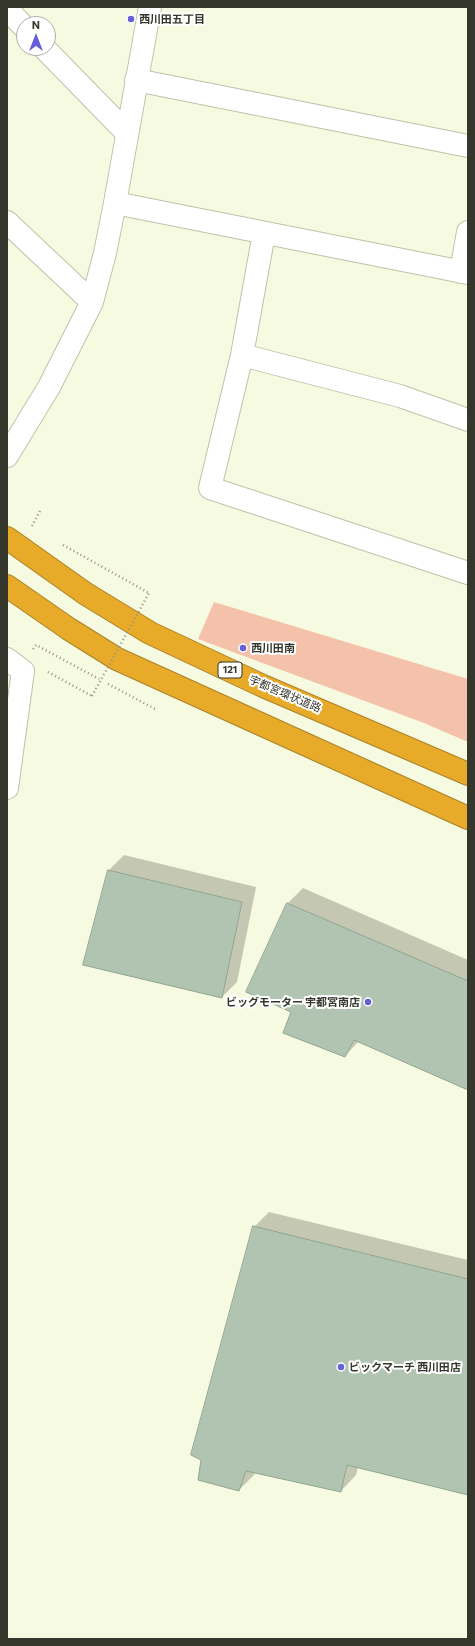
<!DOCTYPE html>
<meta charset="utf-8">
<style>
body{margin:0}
#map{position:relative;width:475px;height:1646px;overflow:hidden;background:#f6fae0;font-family:Commissioner,sans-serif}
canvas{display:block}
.frame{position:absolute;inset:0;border:8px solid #35362c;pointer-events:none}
.north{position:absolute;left:16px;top:16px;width:40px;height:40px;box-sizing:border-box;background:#fff;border:1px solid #aeafab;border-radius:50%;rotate:0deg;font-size:11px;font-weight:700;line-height:16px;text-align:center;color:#35362c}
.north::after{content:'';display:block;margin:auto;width:14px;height:18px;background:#655fd8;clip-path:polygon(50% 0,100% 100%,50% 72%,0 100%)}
</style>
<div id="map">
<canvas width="475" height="1646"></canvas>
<div class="frame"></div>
<div class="north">N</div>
</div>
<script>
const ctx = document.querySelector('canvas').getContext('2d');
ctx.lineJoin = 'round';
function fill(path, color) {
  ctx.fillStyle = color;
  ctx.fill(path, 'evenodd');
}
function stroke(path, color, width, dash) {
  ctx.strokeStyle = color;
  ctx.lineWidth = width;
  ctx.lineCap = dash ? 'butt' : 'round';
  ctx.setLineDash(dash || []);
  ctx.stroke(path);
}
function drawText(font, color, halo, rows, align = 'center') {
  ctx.font = font + ' Commissioner,"Noto Sans JP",sans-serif';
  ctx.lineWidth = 4;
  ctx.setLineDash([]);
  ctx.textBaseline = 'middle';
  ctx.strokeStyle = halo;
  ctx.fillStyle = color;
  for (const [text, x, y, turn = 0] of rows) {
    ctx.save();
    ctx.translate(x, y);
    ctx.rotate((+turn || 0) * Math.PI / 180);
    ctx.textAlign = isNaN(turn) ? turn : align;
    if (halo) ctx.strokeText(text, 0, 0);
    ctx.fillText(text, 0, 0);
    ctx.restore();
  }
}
const green = new Path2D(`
 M214,602L468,679V742L424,723L198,639Z`);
const shadow = new Path2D(`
 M124,855L256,887L237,982L222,997L109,870Z
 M303,888L468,960V1089L359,1041L345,1056L293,1012L247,991L288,903Z
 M269,1212L468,1260V1494L358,1467L356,1475L341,1491L255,1472L254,1475L239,1490L254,1227Z`);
const building = new Path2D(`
 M108,870L242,902L222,998L83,965Z
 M287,903L468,981V1090L354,1040L345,1057L283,1033L291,1012L246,992Z
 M253,1226L468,1279V1495L347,1465L341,1492L246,1471L239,1491L198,1480L201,1460L191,1455Z`);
const path = new Path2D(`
 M32,526L41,509
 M63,545L149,593
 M33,649L36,645L99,679
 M48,672L92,696
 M108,684L157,710`);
const minor = new Path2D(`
 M7,9L24,27
 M44,48L127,133
 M136,80L468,146
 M115,203L468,273
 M7,222L92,302
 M264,233L242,355L210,488L468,573
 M461,272L468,232
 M242,355L400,396L468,420
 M7,456L49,387L92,302L105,253L115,203L150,7
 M7,659L23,671L7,788`);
const highway = new Path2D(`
 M7,538L86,594L150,633L263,686L468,774
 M7,586L69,629L117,659L468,818`);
const pathBridge = new Path2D(`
 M92,696L149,593`);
const markers = [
 [131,19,4,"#655fd8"],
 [243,648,4,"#655fd8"],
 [368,1002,4,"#655fd8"],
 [341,1367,4,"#655fd8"]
];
const shields = [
 [230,670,24]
];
const shieldNames = [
 ["121",230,670]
];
const poiNames = [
 ["西川田五丁目",139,19],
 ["西川田南",251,648],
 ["ビッグモーター 宇都宮南店",360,1002,"right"],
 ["ビックマーチ 西川田店",349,1367]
];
const streetNames = [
 ["宇都宮環状道路",285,694,23]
];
fill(green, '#f4c2aa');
fill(shadow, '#0003');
fill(building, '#b0c4b1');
stroke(building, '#90a491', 1);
stroke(minor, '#bfc3aa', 24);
stroke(highway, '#a9822a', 24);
stroke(path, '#919482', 2.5, [1, 3]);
stroke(minor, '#fff', 22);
stroke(highway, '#e8ab29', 22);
stroke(pathBridge, '#919482', 2.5, [1, 3]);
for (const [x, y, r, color] of markers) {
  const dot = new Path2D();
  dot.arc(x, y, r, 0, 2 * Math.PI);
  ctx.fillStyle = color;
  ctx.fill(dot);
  stroke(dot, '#fff', 1.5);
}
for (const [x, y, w] of shields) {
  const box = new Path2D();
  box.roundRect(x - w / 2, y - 8, w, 16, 3);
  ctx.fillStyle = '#fff';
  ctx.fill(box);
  stroke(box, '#35362c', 1);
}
drawText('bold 10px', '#35362c', null, shieldNames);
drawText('bold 11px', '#35362c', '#fff', poiNames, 'left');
drawText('11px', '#35362c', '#fff', streetNames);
</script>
